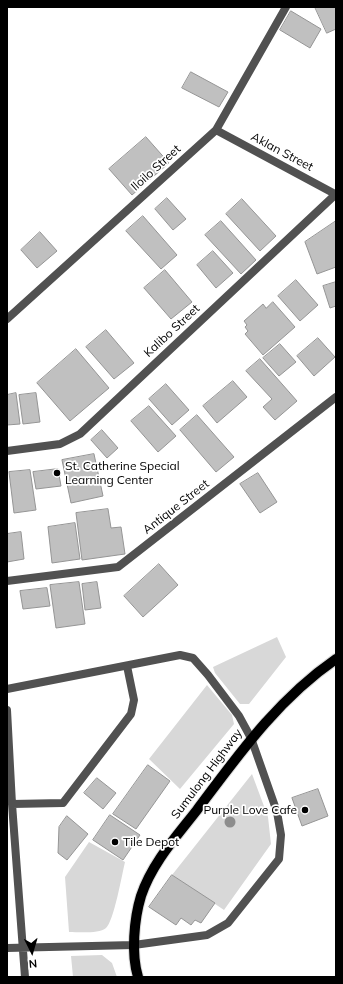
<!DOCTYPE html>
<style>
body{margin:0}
#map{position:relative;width:343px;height:984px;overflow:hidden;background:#fff;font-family:Mulish,sans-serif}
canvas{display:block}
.frame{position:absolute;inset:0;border:8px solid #000;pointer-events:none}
.north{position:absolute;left:12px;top:932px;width:40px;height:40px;-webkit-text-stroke:3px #fff;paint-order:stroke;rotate:175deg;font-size:11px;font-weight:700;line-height:16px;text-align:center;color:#000}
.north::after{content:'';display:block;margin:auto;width:14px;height:18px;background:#000;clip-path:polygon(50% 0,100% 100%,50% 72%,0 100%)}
</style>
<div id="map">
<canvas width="343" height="984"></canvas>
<div class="frame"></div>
<div class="north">N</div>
</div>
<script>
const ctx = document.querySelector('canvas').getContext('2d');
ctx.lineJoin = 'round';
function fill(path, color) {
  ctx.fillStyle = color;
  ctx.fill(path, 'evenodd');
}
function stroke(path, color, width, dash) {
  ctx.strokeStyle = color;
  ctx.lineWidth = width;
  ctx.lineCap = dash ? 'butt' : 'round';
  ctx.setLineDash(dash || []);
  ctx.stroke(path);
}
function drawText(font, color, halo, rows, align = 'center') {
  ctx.font = font + ' Mulish,sans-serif';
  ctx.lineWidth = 3.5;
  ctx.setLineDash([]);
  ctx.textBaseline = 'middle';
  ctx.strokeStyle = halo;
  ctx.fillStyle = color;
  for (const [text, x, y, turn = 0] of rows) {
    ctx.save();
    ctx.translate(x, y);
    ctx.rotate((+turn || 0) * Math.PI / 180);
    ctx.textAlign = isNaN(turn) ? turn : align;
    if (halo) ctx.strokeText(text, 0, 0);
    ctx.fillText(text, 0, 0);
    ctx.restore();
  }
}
const green = new Path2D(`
 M277,637L286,657L249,704H240L215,673L213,667Z
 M207,685L232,715L234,724L180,789L149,759Z
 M252,774L268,817L271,844L224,910L172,875Z
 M89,842L125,862C122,874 114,921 106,928C99,934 78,932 69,932L65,877Z
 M102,955L112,963L117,977H73L71,956Z`);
const building = new Path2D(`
 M315,7H336V29L327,33Z
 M291,11L321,29L310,48L280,30Z
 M191,72L228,92L219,107L182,88Z
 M146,137L169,163L132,195L109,169Z
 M167,198L186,219L173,230L155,209Z
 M242,199L276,236L260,251L226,214Z
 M143,216L177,255L161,269L126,231Z
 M221,221L256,260L241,274L205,235Z
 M336,221V267L317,274L305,242Z
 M40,232L57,251L37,268L21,250Z
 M213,251L233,273L216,288L197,265Z
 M165,270L192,302L171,319L144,288Z
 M296,280L318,305L300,321L278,296Z
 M336,282V306L330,308L323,286Z
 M273,302L295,327L263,355L245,334L248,331L245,327L247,325L244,321L263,304L266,308Z
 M106,330L134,363L114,379L86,347Z
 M318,338L335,357L314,376L297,356Z
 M280,344L296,362L279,376L263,358Z
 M76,349L109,388L70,421L37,383Z
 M260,359L297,401L275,420L263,407L272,399L246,371Z
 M233,381L247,397L217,423L203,406Z
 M166,384L189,410L172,425L149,399Z
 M16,393L20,424L7,425V395Z
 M36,393L40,422L23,424L19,395Z
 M149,406L176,436L158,452L131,421Z
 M197,415L234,457L216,472L180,430Z
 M102,430L118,448L107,458L91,440Z
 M94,454L103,496L71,503L62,460Z
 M58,469L61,486L36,489L33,472Z
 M30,470L36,510L14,513L9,472Z
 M258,473L277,502L260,513L240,484Z
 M108,509L111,528L121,527L125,554L82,560L76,513Z
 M75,523L80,559L52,563L48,527Z
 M21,532L24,559L7,562V534Z
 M159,564L178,585L143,617L124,596Z
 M79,582L85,624L56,628L50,585Z
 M97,582L101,608L85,610L82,584Z
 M47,588L50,606L23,609L20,591Z
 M148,765L170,781L136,829L113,814Z
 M97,778L116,793L103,809L84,793Z
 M318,789L328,816L302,826L292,798Z
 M110,815L140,835L123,860L93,840Z
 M67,816L88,834L67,860L58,853L59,827Z
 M172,875L215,903L201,923L195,920L191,925L181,918L176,925L149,907Z`);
const street = new Path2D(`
 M216,130L335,194L336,196
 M7,319L216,130L286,7
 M7,451L60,444L80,434L336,194
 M7,581L118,567L336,397
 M7,689L180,655L193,658L208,675L239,716L251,738L277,812L281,835L279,859L228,923L207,935L134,945L7,948
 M7,710L12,804L25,977
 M12,804L63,803L131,714L134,700L127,666`);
const primary = new Path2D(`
 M138,977C131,954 134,919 141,896C152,863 176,837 197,810C239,754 278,699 336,659`);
const trees = [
 [230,822]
];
const markers = [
 [57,473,4,"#000"],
 [305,810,4,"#000"],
 [115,842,4,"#000"]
];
const streetNames = [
 ["Aklan Street",282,152,28],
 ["Iloilo Street",156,168,-42],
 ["Kalibo Street",172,331,-43],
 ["Antique Street",176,507,-38],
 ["Sumulong Highway",207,774,-53]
];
const poiNames = [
 ["St. Catherine Special",65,466],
 ["Learning Center",65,480],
 ["Purple Love Cafe",297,810,"right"],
 ["Tile Depot",123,842]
];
fill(green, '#d8d8d8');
fill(building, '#c0c0c0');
stroke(building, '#959595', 1);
stroke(primary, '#dbdbdb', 12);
stroke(street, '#515151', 8);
stroke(primary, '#000', 10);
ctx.fillStyle = '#8d8d8d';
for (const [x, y] of trees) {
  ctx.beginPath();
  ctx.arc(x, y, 5.5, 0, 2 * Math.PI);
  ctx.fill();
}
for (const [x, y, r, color] of markers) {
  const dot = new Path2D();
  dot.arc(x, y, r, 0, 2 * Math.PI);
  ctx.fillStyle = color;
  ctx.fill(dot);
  stroke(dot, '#fff', 1.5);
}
drawText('12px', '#000', '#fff', streetNames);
drawText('12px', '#000', '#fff', poiNames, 'left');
</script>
